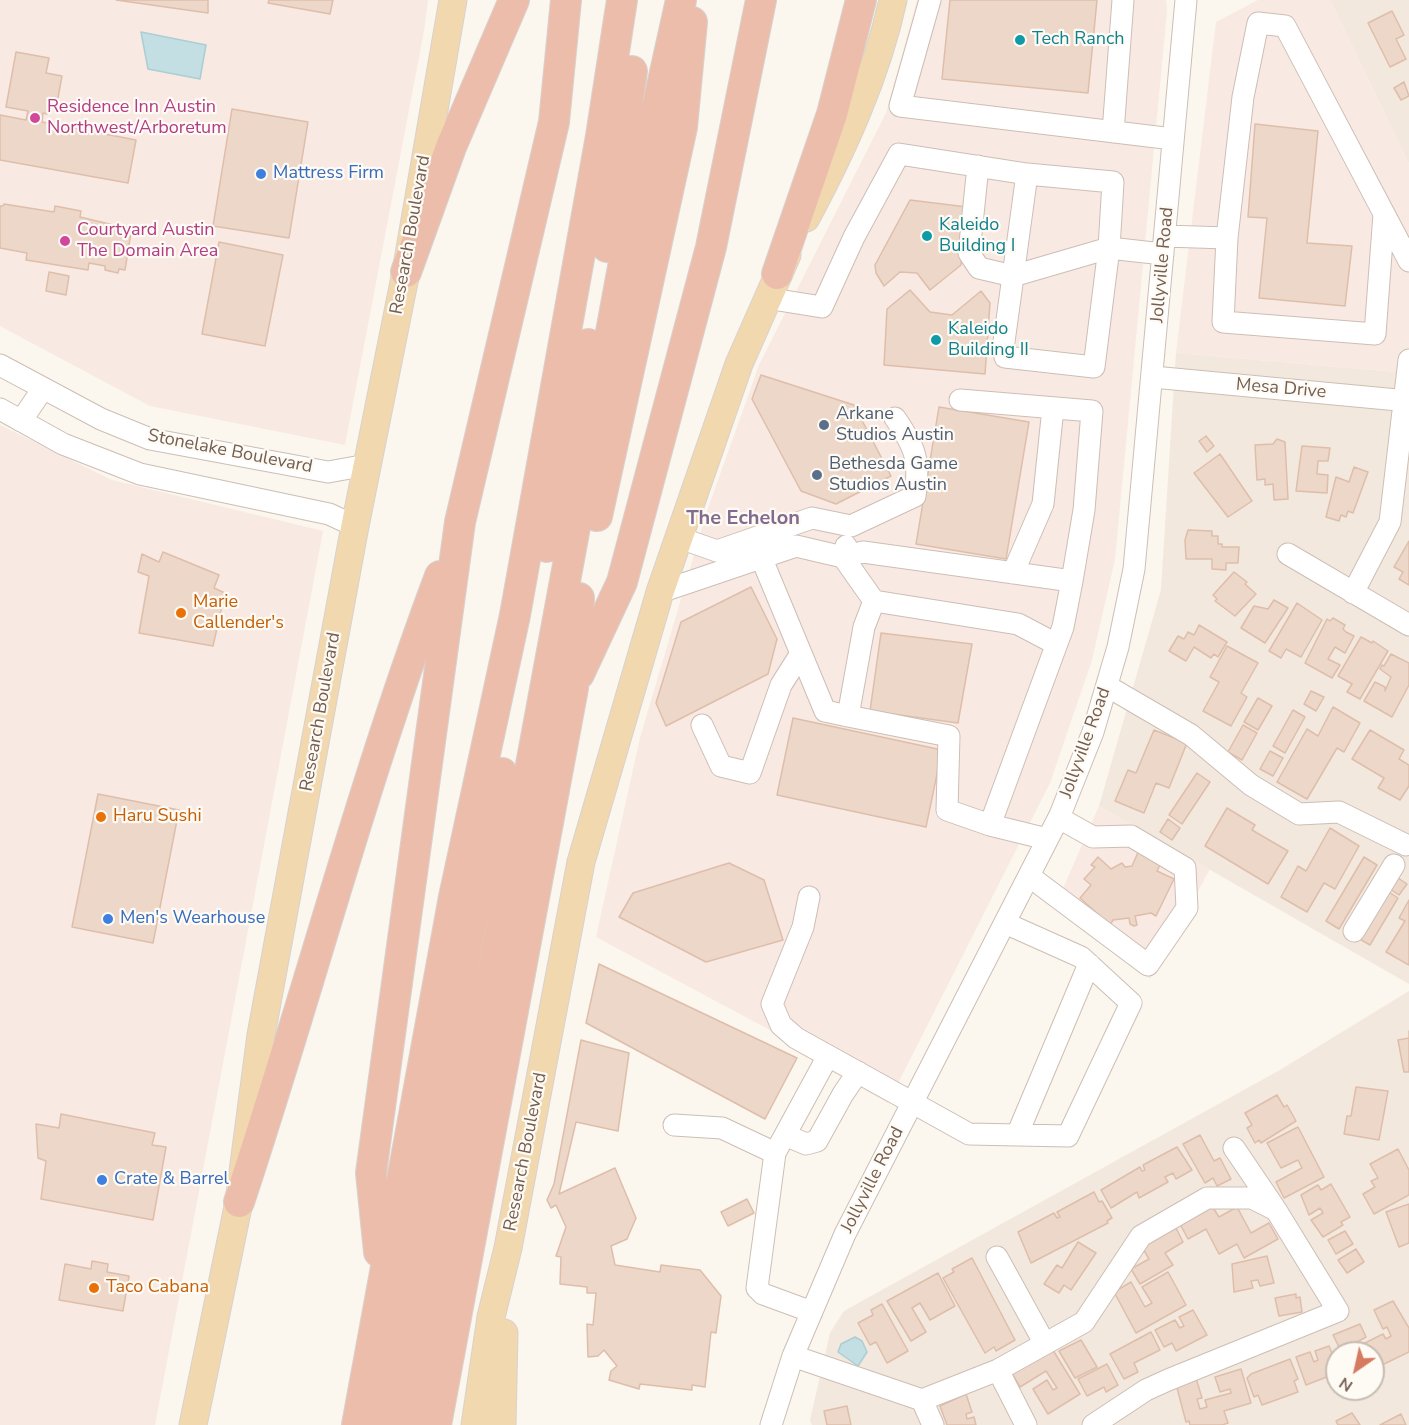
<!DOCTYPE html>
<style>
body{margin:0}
#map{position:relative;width:1409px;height:1425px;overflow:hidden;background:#fbf6ee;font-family:"Nunito Sans",sans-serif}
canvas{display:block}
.north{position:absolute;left:1325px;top:1341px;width:60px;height:60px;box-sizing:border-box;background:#fefaf4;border:2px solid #c7bcb3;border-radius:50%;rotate:214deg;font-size:16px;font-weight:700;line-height:24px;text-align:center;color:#745e52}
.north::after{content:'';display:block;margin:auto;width:21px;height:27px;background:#d57b62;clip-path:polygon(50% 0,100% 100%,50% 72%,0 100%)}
</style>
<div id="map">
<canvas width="1409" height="1425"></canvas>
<div class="north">N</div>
</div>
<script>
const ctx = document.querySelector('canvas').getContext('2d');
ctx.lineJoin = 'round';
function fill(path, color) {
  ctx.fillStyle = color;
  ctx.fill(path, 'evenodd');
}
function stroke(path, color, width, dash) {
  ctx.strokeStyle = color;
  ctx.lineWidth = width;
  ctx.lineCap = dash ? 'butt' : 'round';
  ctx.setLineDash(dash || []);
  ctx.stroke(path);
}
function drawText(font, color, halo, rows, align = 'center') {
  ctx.font = font + ' "Nunito Sans",sans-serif';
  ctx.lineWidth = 4.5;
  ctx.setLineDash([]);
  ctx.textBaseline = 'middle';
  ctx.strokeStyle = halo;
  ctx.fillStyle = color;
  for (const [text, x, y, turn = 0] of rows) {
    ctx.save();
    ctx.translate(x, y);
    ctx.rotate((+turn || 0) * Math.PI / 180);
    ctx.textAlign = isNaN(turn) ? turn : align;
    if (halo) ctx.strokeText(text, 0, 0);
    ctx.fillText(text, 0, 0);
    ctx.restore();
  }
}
const residential = new Path2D(`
 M1330,0H1409V164Z
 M1176,353L1409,373V984L1099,806L1161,590Z
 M1409,991V1425H812L810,1420L830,1333L844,1311L1280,1070ZM1337,1353H1373V1389H1337Z`);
const commercial = new Path2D(`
 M0,0H428L424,31L345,445L150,406L0,326Z
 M917,0H1166L1167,11L1115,559L1092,660L1050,783L888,1103L790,1048L768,1029L596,937L640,738L706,514L759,365L886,113Z
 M1258,0H1330L1409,164V373L1176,353L1216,22Z
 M0,425L112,480L323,531L155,1425H0Z
 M1099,806L1210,869L1150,979L1055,907Z`);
const water = new Path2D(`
 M141,32L206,45L200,79L148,69Z
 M855,1337L862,1341L867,1352L858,1366L838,1352L841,1344Z`);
const building = new Path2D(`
 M116,0H208V13Z
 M269,0H333L330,14L268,3Z
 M950,0H1097L1088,93L942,79Z
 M1392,11L1404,35L1396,39L1406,59L1390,67L1368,23Z
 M16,52L49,58L46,73L62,76L58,98L51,97L47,114L43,113L42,122L136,140L128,183L0,160V115L26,120L28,111L6,107Z
 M1404,82L1409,96L1401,100L1394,88Z
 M232,109L308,122L289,238L213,226Z
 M1255,124L1318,131L1307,243L1352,246L1345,306L1259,298L1267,218L1248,217Z
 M910,200L967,207L961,265L930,290L917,273L900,272L884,286L876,273L875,265Z
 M4,204L54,212L55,206L81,211L80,217L126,228L125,232L131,233L125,270L119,269L118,273L105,270V266L89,263L88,270L26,260L27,253L0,248V206H3Z
 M219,242L283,255L265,346L202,334Z
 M49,272L69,276L66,295L46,291Z
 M910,290L930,312L952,315L981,291L990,303L985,374L884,365L887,309Z
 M761,375L854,405L891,476L836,504L801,491L752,399Z
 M939,407L1029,422L1006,559L916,544Z
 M1206,436L1214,446L1207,452L1199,441Z
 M1277,439L1285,442L1288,499L1274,500L1273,484L1265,485V479L1257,480L1255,445L1273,444Z
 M1302,446L1330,448L1328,461H1318L1317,474L1328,475L1327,493L1296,491Z
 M1220,454L1252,501L1228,517L1194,473Z
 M1354,467L1368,472L1353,513L1348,511L1346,517L1341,515L1339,521L1326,517L1336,477L1349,482Z
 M1188,530L1212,531V536H1218V544H1222V547H1239L1238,563H1226V570L1212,569V559H1186L1185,540Z
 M1409,541V585L1399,579L1403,572L1394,567Z
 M163,552L219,575L214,588L225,593L213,646L139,633L149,576L138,572L142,554L159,562Z
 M1234,572L1247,582L1245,584L1256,594L1235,616L1215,601L1217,599L1213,595Z
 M751,587L777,639L768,674L666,726L656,703L681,622Z
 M1274,600L1288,608L1265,643L1241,628L1254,606L1268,609Z
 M1297,603L1322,620L1301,657L1286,649L1281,658L1269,651Z
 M1333,618L1345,625L1343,629L1346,632L1354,636L1345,653L1335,647L1328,659L1340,665L1332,678L1305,663L1327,619L1330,621Z
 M1199,625L1227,642L1218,657L1214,654L1211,658L1194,647L1186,661L1169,651L1178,636L1184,639L1188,632L1194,635Z
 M881,633L972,644L958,723L870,711Z
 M1361,637L1372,643L1373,641L1388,651L1360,699L1347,692L1352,684L1338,676Z
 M1227,646L1258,663L1241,693L1247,697L1231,726L1203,711L1219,682L1210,677Z
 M1391,654L1409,663V685L1392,717L1364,701L1375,682L1385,687V691L1391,677L1380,669L1382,665L1384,666Z
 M1311,691L1324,697L1316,711L1304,704Z
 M1258,698L1272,706L1258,730L1244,722Z
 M1333,707L1360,723L1344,752L1337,748L1307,799L1277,782L1307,729L1318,736Z
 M1293,710L1305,717L1285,753L1273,746Z
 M793,718L942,750L926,827L777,795Z
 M1243,725L1257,733L1242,760L1228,752Z
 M1154,730L1187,743L1169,788L1156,783L1144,813L1115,801L1128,770L1136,773Z
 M1370,730L1404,750L1399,759L1409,765V786L1400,800L1378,788L1384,778L1352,759Z
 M1270,751L1283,758L1273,776L1260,769Z
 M1197,773L1210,782L1182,824L1169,815Z
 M98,794L179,810L153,943L72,927Z
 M1227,808L1255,825L1252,830L1288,851L1268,884L1205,846Z
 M1168,819L1180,828L1172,840L1160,832Z
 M1330,828L1359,846L1335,889L1324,883L1307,912L1281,897L1298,866L1306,871Z
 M1140,848L1163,859L1157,871L1174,879L1156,916L1151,913L1135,916L1137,925L1134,926L1130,924L1129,918L1113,920L1110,925L1080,898L1091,885L1084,879L1095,867L1091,865L1098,857L1111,869L1122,863L1125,867L1132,866Z
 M1364,857L1377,865L1339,929L1326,921Z
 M729,863L764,880L783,940L706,962L619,917L633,893Z
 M1395,876L1407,884L1399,895L1387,887Z
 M1386,890L1398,898L1370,945L1358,938Z
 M1409,900V965L1386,952L1405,921L1399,918Z
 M599,964L797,1058L765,1119L586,1023Z
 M1409,1031V1072H1404L1398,1040L1409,1038Z
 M581,1040L629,1053L618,1131L576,1122L559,1194L615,1168L636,1218L627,1239L611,1246L615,1265L660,1272L661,1265L700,1270L721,1296L716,1333L711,1332L705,1387L692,1385V1390L640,1384L639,1389L609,1380L611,1371L617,1366L604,1350L598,1356L588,1357L587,1324L593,1325L596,1293H587V1287L560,1284L561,1257L556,1256L566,1227L556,1205L551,1208L547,1200L554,1184Z
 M1356,1087L1388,1091L1379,1140L1344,1134L1347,1116H1351Z
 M1277,1095L1284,1107L1287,1105L1296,1121L1261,1143L1259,1140L1255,1143L1247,1128L1252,1125L1245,1113Z
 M61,1114L155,1133L152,1145L166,1147L153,1220L41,1199L46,1161L38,1158L36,1124L59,1128Z
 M1298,1127L1324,1177L1284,1198L1276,1182L1302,1168L1298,1160L1281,1168L1267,1143Z
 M1200,1135L1214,1161L1220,1158L1231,1179L1217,1186L1213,1178L1205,1183L1183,1144Z
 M1177,1147L1192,1170L1176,1179L1173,1173L1165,1177L1168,1182L1139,1198L1137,1192L1111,1208L1101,1190L1140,1167L1142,1171L1145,1170L1143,1165Z
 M1398,1149L1409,1170V1195L1374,1214L1363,1194L1375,1187L1371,1181L1378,1178L1370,1164Z
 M1331,1184L1350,1217L1341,1222L1343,1225L1323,1237L1311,1220L1323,1213L1320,1208L1309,1215L1301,1195L1318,1185L1321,1190Z
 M1094,1192L1099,1202L1102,1201L1112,1218L1107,1221L1108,1223L1031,1263L1018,1232L1054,1213L1057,1218L1060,1217L1057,1212Z
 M747,1199L754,1213L728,1226L721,1212Z
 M1409,1204V1243L1399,1247L1386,1212Z
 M1212,1206L1219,1217L1237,1207L1251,1233L1269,1223L1278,1239L1244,1258L1237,1244L1219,1254L1206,1229L1188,1239L1180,1224Z
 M1176,1228L1183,1242L1165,1253L1173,1265L1140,1284L1131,1269L1149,1259L1142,1247Z
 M1345,1231L1353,1244L1336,1254L1328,1240Z
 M1078,1242L1096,1253L1071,1290L1064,1285L1059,1293L1044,1284L1057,1265L1062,1268Z
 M1356,1249L1364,1262L1347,1273L1338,1260Z
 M1267,1256L1274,1283L1260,1286L1258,1280L1251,1281L1253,1288L1234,1292L1232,1264Z
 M972,1258L1015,1340L996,1351L994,1347L985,1353L943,1278L954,1272L952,1269Z
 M92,1261L108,1264L107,1272L129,1276L123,1311L59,1300L65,1264L91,1269Z
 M1168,1272L1186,1305L1136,1333L1114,1292L1131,1282L1145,1307L1152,1303L1142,1287Z
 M938,1273L955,1306L930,1320L920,1303L912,1308L926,1332L911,1341L887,1301Z
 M1296,1294V1298L1300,1297L1302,1312L1279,1316L1275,1298Z
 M1393,1301L1409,1328V1352L1382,1365L1376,1353H1342L1333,1335L1360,1324L1366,1337L1357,1342L1359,1346L1383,1334L1386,1339L1391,1336L1387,1327L1383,1329L1374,1310Z
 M882,1304L908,1351L887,1363L876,1342L870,1345L858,1323L873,1315L871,1310Z
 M1193,1310L1207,1335L1176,1351L1172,1343L1164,1347L1155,1330L1175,1320L1180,1328L1184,1326L1179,1317Z
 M1151,1332L1160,1350L1134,1363L1138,1372L1124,1379L1110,1354Z
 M1081,1340L1097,1367L1075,1378L1059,1351Z
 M1329,1346L1337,1365V1373L1306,1385L1296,1357L1310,1352L1314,1362L1318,1360L1315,1351Z
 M1051,1347L1080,1394L1048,1414L1033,1389L1047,1380L1053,1390L1057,1388L1046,1371L1020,1387L1010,1370Z
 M1290,1359L1298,1379L1294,1381L1298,1392L1262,1405L1258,1395L1254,1397L1247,1378L1251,1374Z
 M1107,1364L1118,1385L1106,1392L1104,1387L1087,1396L1078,1379Z
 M1241,1369L1251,1403L1224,1411L1228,1423L1222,1425H1190L1189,1421L1186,1422L1176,1384L1196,1378L1202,1398L1197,1399L1200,1409L1207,1407L1205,1400L1231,1393L1230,1389L1220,1392L1215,1377Z
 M966,1394L972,1412L966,1414L967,1419L974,1417L976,1425H947L940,1406Z
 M847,1406L851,1425H827L824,1411Z
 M1352,1413L1360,1425H1338L1336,1421Z
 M1401,1414L1406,1425H1380Z`);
const minor = new Path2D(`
 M930,0L900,106L1173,139
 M1113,132L1123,0
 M978,166L969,253L979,268L1013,276L1109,248L1113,182L1027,174
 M1165,236L1227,238L1223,322L1375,334L1384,214
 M1227,238L1243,97L1258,23L1285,26L1409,261
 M766,298L822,307L854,237L899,154L1027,174L1003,349L1005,357L1094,367L1109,248L1163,254
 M0,365L101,419L150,439L328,472L367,465
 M1153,377L1409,401
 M0,409L63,444L140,474L329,514L355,526
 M21,421L42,390
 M680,538L717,551L812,518L851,526L915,496C920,461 916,448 895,418
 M846,546L843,557L874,601L1018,624L1056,644
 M1288,554L1409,625
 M761,557L825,711L848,716
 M1013,573L1043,504L1053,408
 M660,592L796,546L843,557L863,552L1072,581L1084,510L1092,411L960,400
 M1353,593L1390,522L1409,360
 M874,601L864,627L848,716L949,736L947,810L990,825L1047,839
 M1107,686L1191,735L1251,785L1299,814L1339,812L1406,845
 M702,725L721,766L750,773L781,685L800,655
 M990,825L1063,627L1072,581
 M1029,876L1148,965L1187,908L1185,868L1131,836L1093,837L1059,818
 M809,897L803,927L772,1004L781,1025L796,1038L969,1134L1068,1136L1131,1003L1081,957L1005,923
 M1354,931L1394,865
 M674,1125L722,1128L775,1153L785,1135L806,1144L817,1141L843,1094L858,1072
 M785,1135L828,1056
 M1017,1135L1089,964
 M1234,1148L1274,1207
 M775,1153L757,1288L763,1294L812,1312
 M997,1257L1045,1344
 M793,1356L922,1400L998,1370L1084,1322L1141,1236L1207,1198H1252L1276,1210L1338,1311L1168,1380L1146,1390L1093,1425
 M998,1370L1026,1425
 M922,1400L933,1425
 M771,1425L793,1356L845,1234L1060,815L1093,732L1118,647L1134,569L1186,0`);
const major = new Path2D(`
 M806,218C843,149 876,77 893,0
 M193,1425L239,1202L261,1035L355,526L406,272L453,0
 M475,1425L491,1317L508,1248L581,862L660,592L739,364L787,255
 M502,1425L504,1333`);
const highway = new Path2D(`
 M607,247L632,71
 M406,272L451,147L514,0
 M777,274L832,114L861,0
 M597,516L682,127L692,22
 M547,547L588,344
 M579,674L622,582L711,247L761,0
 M239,1202C308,994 363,781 440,576
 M379,1252L371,1173L460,522L554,122L566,0
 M357,1425L454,897L515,615L601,136L622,0
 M381,1425L470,928L502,773
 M409,1425L628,240L681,0
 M436,1425L573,688L579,598`);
const markers = [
 [1020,40,6,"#0f9aa8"],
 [35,118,6,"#d1479c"],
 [261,174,6,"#3f7fe0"],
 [927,236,6,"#0f9aa8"],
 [65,241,6,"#d1479c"],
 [936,340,6,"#0f9aa8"],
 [824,425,6,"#5c6f8a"],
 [817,475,6,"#5c6f8a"],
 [181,613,6,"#e8710a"],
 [101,817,6,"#e8710a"],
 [108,919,6,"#3f7fe0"],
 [102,1180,6,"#3f7fe0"],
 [94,1288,6,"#e8710a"]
];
const cultureNames = [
 ["Tech Ranch",1032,40],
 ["Kaleido",939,226],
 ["Building I",939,247],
 ["Kaleido",948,330],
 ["Building II",948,351]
];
const hotelNames = [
 ["Residence Inn Austin",47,108],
 ["Northwest/Arboretum",47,129],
 ["Courtyard Austin",77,231],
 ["The Domain Area",77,252]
];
const shopNames = [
 ["Mattress Firm",273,174],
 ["Men's Wearhouse",120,919],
 ["Crate & Barrel",114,1180]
];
const streetNames = [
 ["Research Boulevard",411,235,-80],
 ["Jollyville Road",1163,265,-85],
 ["Mesa Drive",1281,389,5],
 ["Stonelake Boulevard",230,452,11],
 ["Research Boulevard",321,712,-80],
 ["Jollyville Road",1086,743,-70],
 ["Research Boulevard",526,1152,-79],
 ["Jollyville Road",873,1180,-63]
];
const serviceNames = [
 ["Arkane",836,415],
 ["Studios Austin",836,436],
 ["Bethesda Game",829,465],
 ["Studios Austin",829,486]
];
const foodNames = [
 ["Marie",193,603],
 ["Callender's",193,624],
 ["Haru Sushi",113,817],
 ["Taco Cabana",106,1288]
];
const neighbourhoodNames = [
 ["The Echelon",743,519]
];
fill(residential, '#f2e8dd');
fill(commercial, '#f9e9e3');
fill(water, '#c3dfe3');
stroke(water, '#abced4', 1.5);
fill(building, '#edd7c8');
stroke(building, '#debeaa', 1.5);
stroke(minor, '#cdbeb4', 23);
stroke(major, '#d8d2cf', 29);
stroke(highway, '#d8d2cf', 32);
stroke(minor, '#fff', 21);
stroke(major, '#f1d8af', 27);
stroke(highway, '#edbdac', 30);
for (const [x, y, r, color] of markers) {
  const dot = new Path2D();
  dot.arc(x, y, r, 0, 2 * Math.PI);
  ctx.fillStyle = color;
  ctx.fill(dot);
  stroke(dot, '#fefaf4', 2);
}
drawText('18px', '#0d838f', '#fefaf4', cultureNames, 'left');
drawText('18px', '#b23c85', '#fefaf4', hotelNames, 'left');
drawText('18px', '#366cbe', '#fefaf4', shopNames, 'left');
drawText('18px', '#745e52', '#fefaf4', streetNames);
drawText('18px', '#4e5e75', '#fefaf4', serviceNames, 'left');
drawText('18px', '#c56008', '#fefaf4', foodNames, 'left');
drawText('bold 20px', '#836b8f', '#fefaf4', neighbourhoodNames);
</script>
